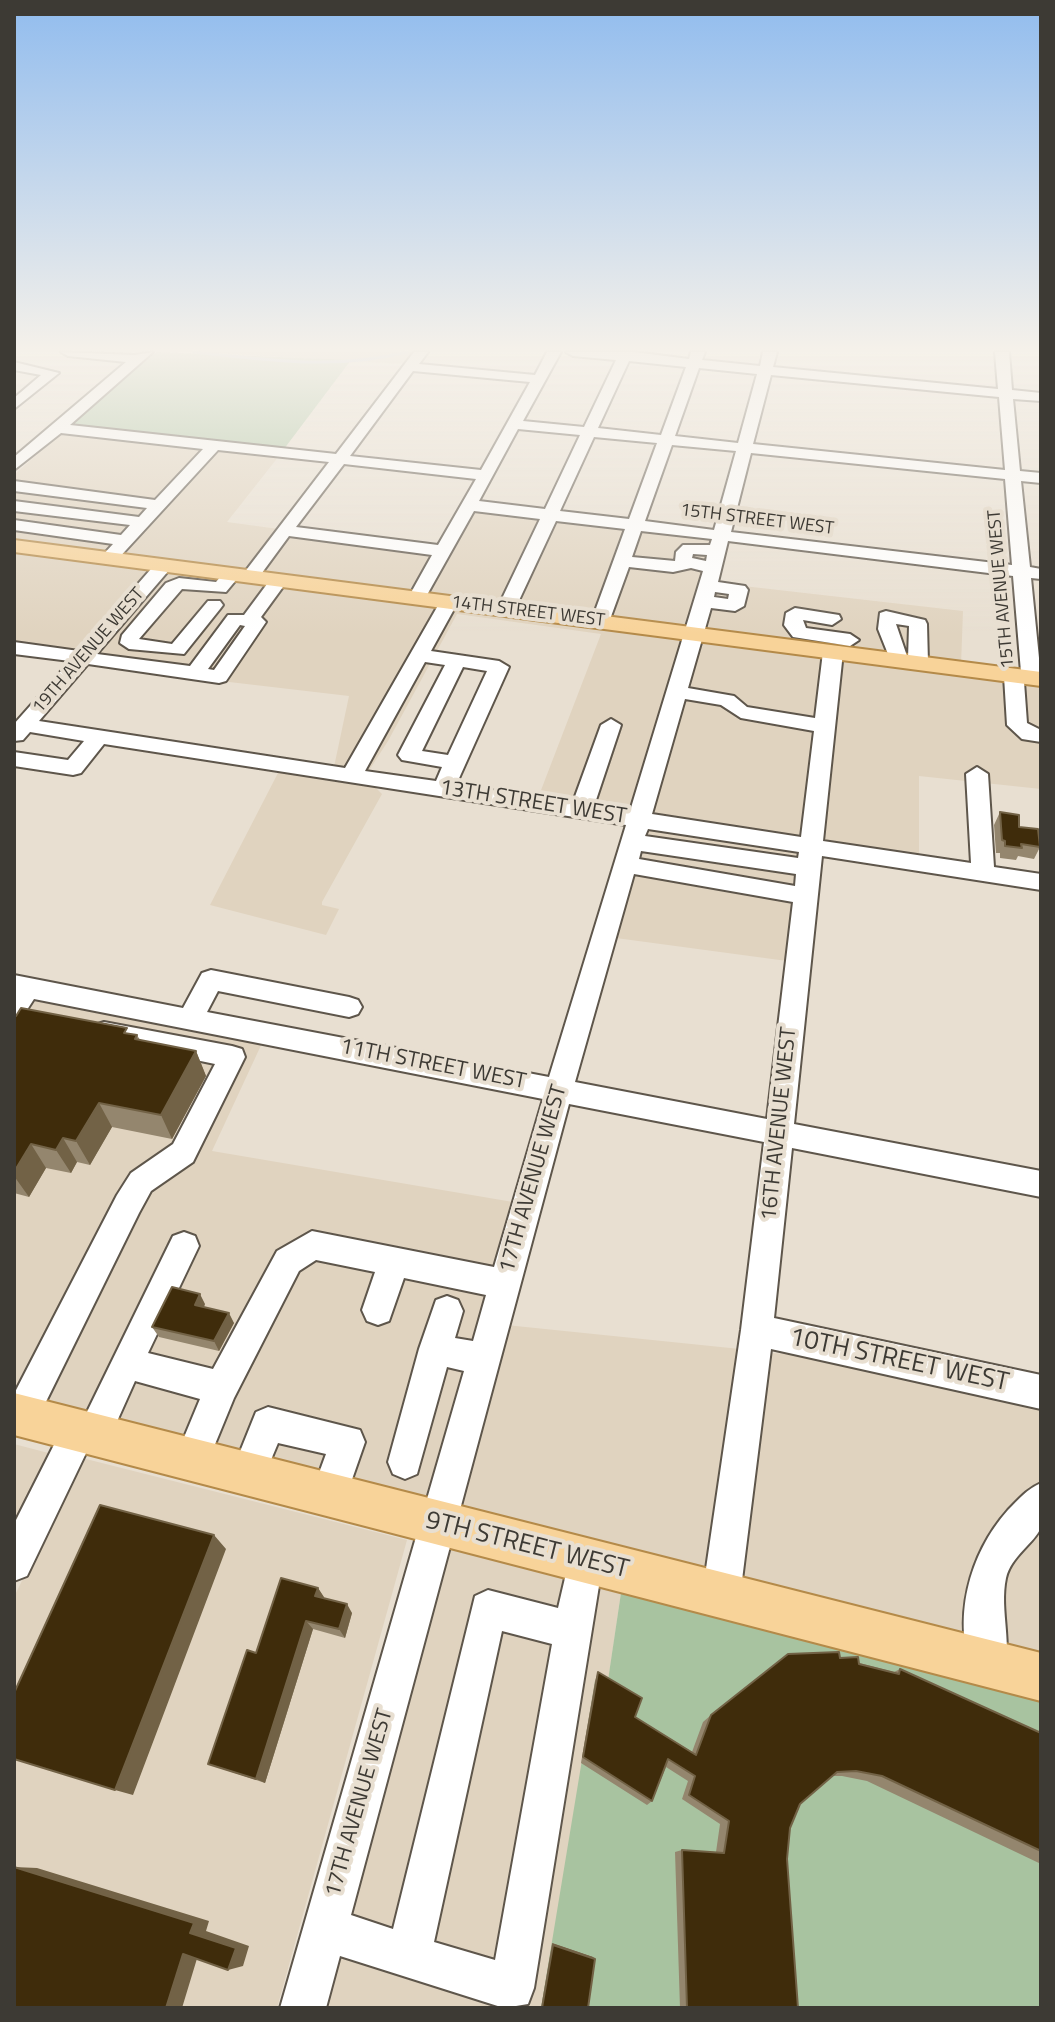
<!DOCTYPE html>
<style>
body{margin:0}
#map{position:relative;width:1055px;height:2022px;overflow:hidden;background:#e8dfd1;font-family:"Titillium Web",sans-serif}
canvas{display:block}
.frame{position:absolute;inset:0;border:16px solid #3d3a34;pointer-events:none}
</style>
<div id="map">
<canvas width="1055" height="2022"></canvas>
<div class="frame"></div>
</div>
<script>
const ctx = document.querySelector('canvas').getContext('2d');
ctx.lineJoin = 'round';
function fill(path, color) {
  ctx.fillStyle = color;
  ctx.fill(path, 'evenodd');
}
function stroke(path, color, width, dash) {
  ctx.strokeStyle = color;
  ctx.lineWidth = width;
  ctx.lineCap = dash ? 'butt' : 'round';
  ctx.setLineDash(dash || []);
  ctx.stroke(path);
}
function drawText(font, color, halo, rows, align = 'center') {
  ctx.font = font + ' "Titillium Web",sans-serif';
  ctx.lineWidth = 8;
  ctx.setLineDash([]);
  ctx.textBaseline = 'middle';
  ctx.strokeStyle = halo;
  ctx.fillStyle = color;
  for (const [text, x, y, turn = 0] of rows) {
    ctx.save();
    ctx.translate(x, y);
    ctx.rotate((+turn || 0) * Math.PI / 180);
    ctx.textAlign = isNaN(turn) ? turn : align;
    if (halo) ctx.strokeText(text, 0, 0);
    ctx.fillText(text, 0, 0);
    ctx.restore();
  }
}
const built = new Path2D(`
 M195,352H414L405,364Z
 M63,431L205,448L105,554L14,542V475Z
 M218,449L279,456L227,522L279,529L245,572L119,556Z
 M473,509L542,517L500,605L427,595Z
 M556,519L625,527L593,617L516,607Z
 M639,529L713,539L687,629L609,619Z
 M293,531L437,547L412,593L260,574Z
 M14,550L153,568L78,652L14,643Z
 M168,570L439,605L346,769L334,767L349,696L84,665Z
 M717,583L963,611L961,665L704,631Z
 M455,607L685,637L633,813L538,798L601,634L457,614L388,741L368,772L364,771Z
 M701,639L824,655L802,840L652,816Z
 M841,657L1041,683V789L919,776V858L822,843Z
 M279,771L372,784L382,794L322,902V905L339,909L326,935L210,905Z
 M649,827L800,852L787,961L616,938Z
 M14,998L127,1015L263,1041L212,1151L513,1202L429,1505L14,1400Z
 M506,1325L740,1349L707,1576L459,1512Z
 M769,1353L815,1355L1041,1404V1660L740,1584Z
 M14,1444L56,1455L14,1538Z
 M82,1458L407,1540L277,2008H14V1597Z
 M451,1541L622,1586L560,2008H324Z`);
const green = new Path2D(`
 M157,352L351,360L284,449L68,426L132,369Z
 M622,1586L1041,1693V2008H541L595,1681L607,1687Z`);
const stream = new Path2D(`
 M194,352C266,360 336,370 407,352`);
const minor = new Path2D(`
 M61,352L135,355L153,352L70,425L336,454L414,352H428L419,364L535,375L547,352H561L523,421L584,427L616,360L573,356L566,352H634L689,359L691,352H705L702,360L760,366L763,352H777L773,367L998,389L995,352H1009L1012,390L1041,393V401L1013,399L1020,471L1041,473V483L1021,481L1030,567L1041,569V579L1031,578L1041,678L1038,682H1024L1027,723L1041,730V742L1022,739L1007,725L1004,676L1007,672H1021L1013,576L728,541L718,582L745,586L748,590L744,606L735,611L711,608L688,688L734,696L747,707L815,718L823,652L833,646L840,648L843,652L823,841L971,863L966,774L977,767L988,774L994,867L1041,874V890L822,856L794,1124L1041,1171V1197L792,1148L774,1318L1041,1375V1409L771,1349L740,1596L734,1609L721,1615L708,1609L702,1596L741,1330L764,1142L569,1104L351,1915L393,1929L475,1596L488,1590L558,1608L572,1548L585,1543L598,1548L603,1561L534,1988L528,2004L504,2008L340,1956L326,2008H280L464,1371L447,1367L417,1474L405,1479L393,1474L388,1462L419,1349L436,1300L447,1296L458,1300L463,1311L455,1338L473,1341L486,1295L404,1278L389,1321L378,1325L367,1321L362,1310L375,1272L316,1260L299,1271L234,1398L204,1471L192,1476L180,1471L175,1459L200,1399L135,1381L106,1446L94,1451L88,1449L27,1576L14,1581V1524L67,1419L79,1414L85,1416L173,1236L184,1232L195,1236L199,1246L148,1353L213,1369L277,1251L312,1231L494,1267L543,1099L34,999L23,1016L14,1019V975L183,1008L202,973L211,970L349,997L358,1000L362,1007L358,1014L349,1017L218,991L207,1012L549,1077L626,825L104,744L81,773L73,775L14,766V752L68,760L84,741L30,732L23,740L14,741V724L70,661L14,654V642L79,651L158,561L164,560L173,565L170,569L97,654L190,666L228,615H244L273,576H285L288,580L261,617L266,622L226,681L219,683L88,664L39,721L345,768L440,602L443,598H455L458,602L431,651L499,661L509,667L456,785L573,802L601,725L611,719L621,725L594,806L630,811L703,571L691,568L673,572L629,567L609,622L600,628L593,626L591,622L625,529L556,521L515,609L506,614L500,613L497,609L540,519L474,511L423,602L417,603L408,598L432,555L289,536L256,581H244L241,577L244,573L329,462L218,450L115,562H103L100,558L113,544L14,530V520L121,535L130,525L14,511V501L139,517L147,508L14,491V481L155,500L203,449L61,433L14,470V457L126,362L68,356ZM629,361L686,367L661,435L598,428ZM699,368L757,374L738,443L675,436ZM413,371L530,382L481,470L350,456ZM771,375L999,397L1005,470L753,444ZM518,429L580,435L545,509L479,501ZM594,437L657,443L629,519L560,511ZM672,445L736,451L714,530L645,521ZM751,453L1005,479L1012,565L731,532ZM344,464L476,479L438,545L296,527ZM641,531L712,539L710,545H683L676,552L675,561L632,557ZM693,554L707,555L706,561L692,558ZM715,592L729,594L728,599L714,597ZM240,625L245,626L214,670L208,669ZM425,662L445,665L398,755L402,760L442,767L436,781L365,771ZM463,667L487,671L448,755L422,751ZM685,699L721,705L741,718L814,731L801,837L652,814ZM648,829L799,852L798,858L645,836ZM641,851L796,874L795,886L639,859ZM634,874L793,902L767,1119L575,1082ZM502,1631L552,1644L495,1960L434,1942Z
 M14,362L59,373L14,409V398L41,375L14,370Z
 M232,569L241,574L226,592L182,589L139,639L172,644L208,601H220L223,605L220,609L184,654L129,649L120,643L122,635L166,583L179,578L216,582L226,570Z
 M795,608L839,615L841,619L832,625L803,620L806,628L850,634L859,640L850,646L793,637L784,625L786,613Z
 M886,611L925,620L927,624L928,663L925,667H911L908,660L899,666L892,664L878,629L880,613ZM896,624L909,626L908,659Z
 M104,1022L232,1046L242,1049L245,1057L193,1162L151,1191L139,1213L33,1428L21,1433L14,1430V1394L117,1195L131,1173L173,1144L215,1064L95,1039L91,1032L95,1025Z
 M268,1407L360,1430L365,1442L342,1508L329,1513L316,1508L311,1495L326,1454L278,1443L260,1486L248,1491L236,1486L231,1474L256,1412Z
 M1041,1483C1041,1495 1045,1516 1041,1527C1035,1543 1011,1556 1006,1578C999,1611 1014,1647 1002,1677L988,1682L974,1677C951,1620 969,1554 1008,1510C1019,1499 1027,1489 1041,1483Z`);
const major = new Path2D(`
 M14,540L1041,672V686L14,552Z
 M14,1393L1041,1653V1701L14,1435Z`);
const wall = new Path2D(`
 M1000,812L1019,827L1040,847L1034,859L1018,856L1016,860L1000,858V853H996L994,825Z
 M14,1015L137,1035L140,1040L196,1051L206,1076L172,1139L112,1127L90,1165L77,1162L71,1173L46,1168L29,1197L14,1193Z
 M205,1304L204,1307L234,1323L219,1351L159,1337L152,1327Z
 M318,1588L324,1598L352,1613L345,1638L313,1629L265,1783L208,1764Z
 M840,1658L894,1672L900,1669L1041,1733V1864L867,1781L842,1776H831L800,1804L790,1828L787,1859L798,2008H680L675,1852L682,1850L716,1852L720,1824L682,1799L688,1781L666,1767L652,1801L647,1805L581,1763L595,1681L598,1672L635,1717L692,1752L703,1722L711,1715Z
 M552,1943L593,1957L588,2008H541Z`);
const shadedWall = new Path2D(`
 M196,1051L206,1076L172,1139L161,1115Z
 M99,1103L112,1127L90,1165L76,1141Z
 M63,1138L77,1162L71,1173L56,1150Z
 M31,1144L46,1168L29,1197L14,1176V1172Z
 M200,1294L205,1304L200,1315L195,1305Z
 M229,1313L234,1323L219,1351L214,1341Z
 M214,1535L226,1549L133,1795L115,1790Z
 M318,1588L324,1597L322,1605L315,1596Z
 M347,1604L352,1613L345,1638L339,1629Z
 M306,1621L313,1629L265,1783L256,1779Z
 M14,1867L37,1868L209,1921L206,1931L249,1946L243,1966L228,1970L190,1933Z
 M552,1943L593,1957L595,1959L553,1945Z
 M199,1952L182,2008H166L183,1954Z`);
const building = new Path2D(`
 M1000,812L1019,815V827L1038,829L1040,847L1021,844L1022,848L1005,846V841L1002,840Z
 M21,1008L127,1028L124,1033L137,1035L135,1039L196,1051L161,1115L99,1103L76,1141L63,1138L56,1150L31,1144L14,1172V1015L16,1016Z
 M172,1287L200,1294L195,1305L229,1313L214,1341L152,1327Z
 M100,1505L214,1535L115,1790L14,1759V1693Z
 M281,1578L318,1588L315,1596L347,1604L339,1629L306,1621L256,1779L208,1764L247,1650L256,1653Z
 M839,1652L840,1658L858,1657L859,1664L899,1674L900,1669L1041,1733V1851L882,1776L856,1771L837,1772L800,1804L790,1828L787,1859L798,2008H687L682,1850L724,1853L729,1821L689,1795L695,1776L668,1759L652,1801L583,1757L598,1672L642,1698L635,1717L696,1755L711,1715L788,1654Z
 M14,1867L194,1923L190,1933L236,1948L228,1970L183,1954L166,2008H14Z
 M553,1945L595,1959L588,2008H542Z`);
const farStreetnames = [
 ["15TH STREET WEST",757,520,7],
 ["15TH AVENUE WEST",1002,589,-95],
 ["14TH STREET WEST",528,612,7],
 ["19TH AVENUE WEST",89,651,-49]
];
const streetNames = [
 ["13TH STREET WEST",533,803,9],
 ["11TH STREET WEST",433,1065,11],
 ["16TH AVENUE WEST",780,1124,-84],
 ["17TH AVENUE WEST",534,1179,-74],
 ["17TH AVENUE WEST",360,1803,-74]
];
const nearStreetnames = [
 ["10TH STREET WEST",899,1361,12],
 ["9TH STREET WEST",527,1546,14]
];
fill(built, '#e0d3bf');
fill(green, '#a8c3a0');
stroke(stream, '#aec7f7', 3);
stroke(minor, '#5e564b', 4);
stroke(major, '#b48a49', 4);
fill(minor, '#fff');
fill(major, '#f8d399');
fill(wall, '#94866e');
fill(shadedWall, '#726246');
fill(building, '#3f2c0b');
stroke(building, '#726246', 2);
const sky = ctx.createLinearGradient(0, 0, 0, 635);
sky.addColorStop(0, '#91bcee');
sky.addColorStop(0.55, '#f5f1ea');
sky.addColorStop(1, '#f5f1ea00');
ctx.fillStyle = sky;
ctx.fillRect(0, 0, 1055, 635);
drawText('18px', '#3d3a34', '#e8dfd1', farStreetnames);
drawText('22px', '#3d3a34', '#e8dfd1', streetNames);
drawText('26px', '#3d3a34', '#e8dfd1', nearStreetnames);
</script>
